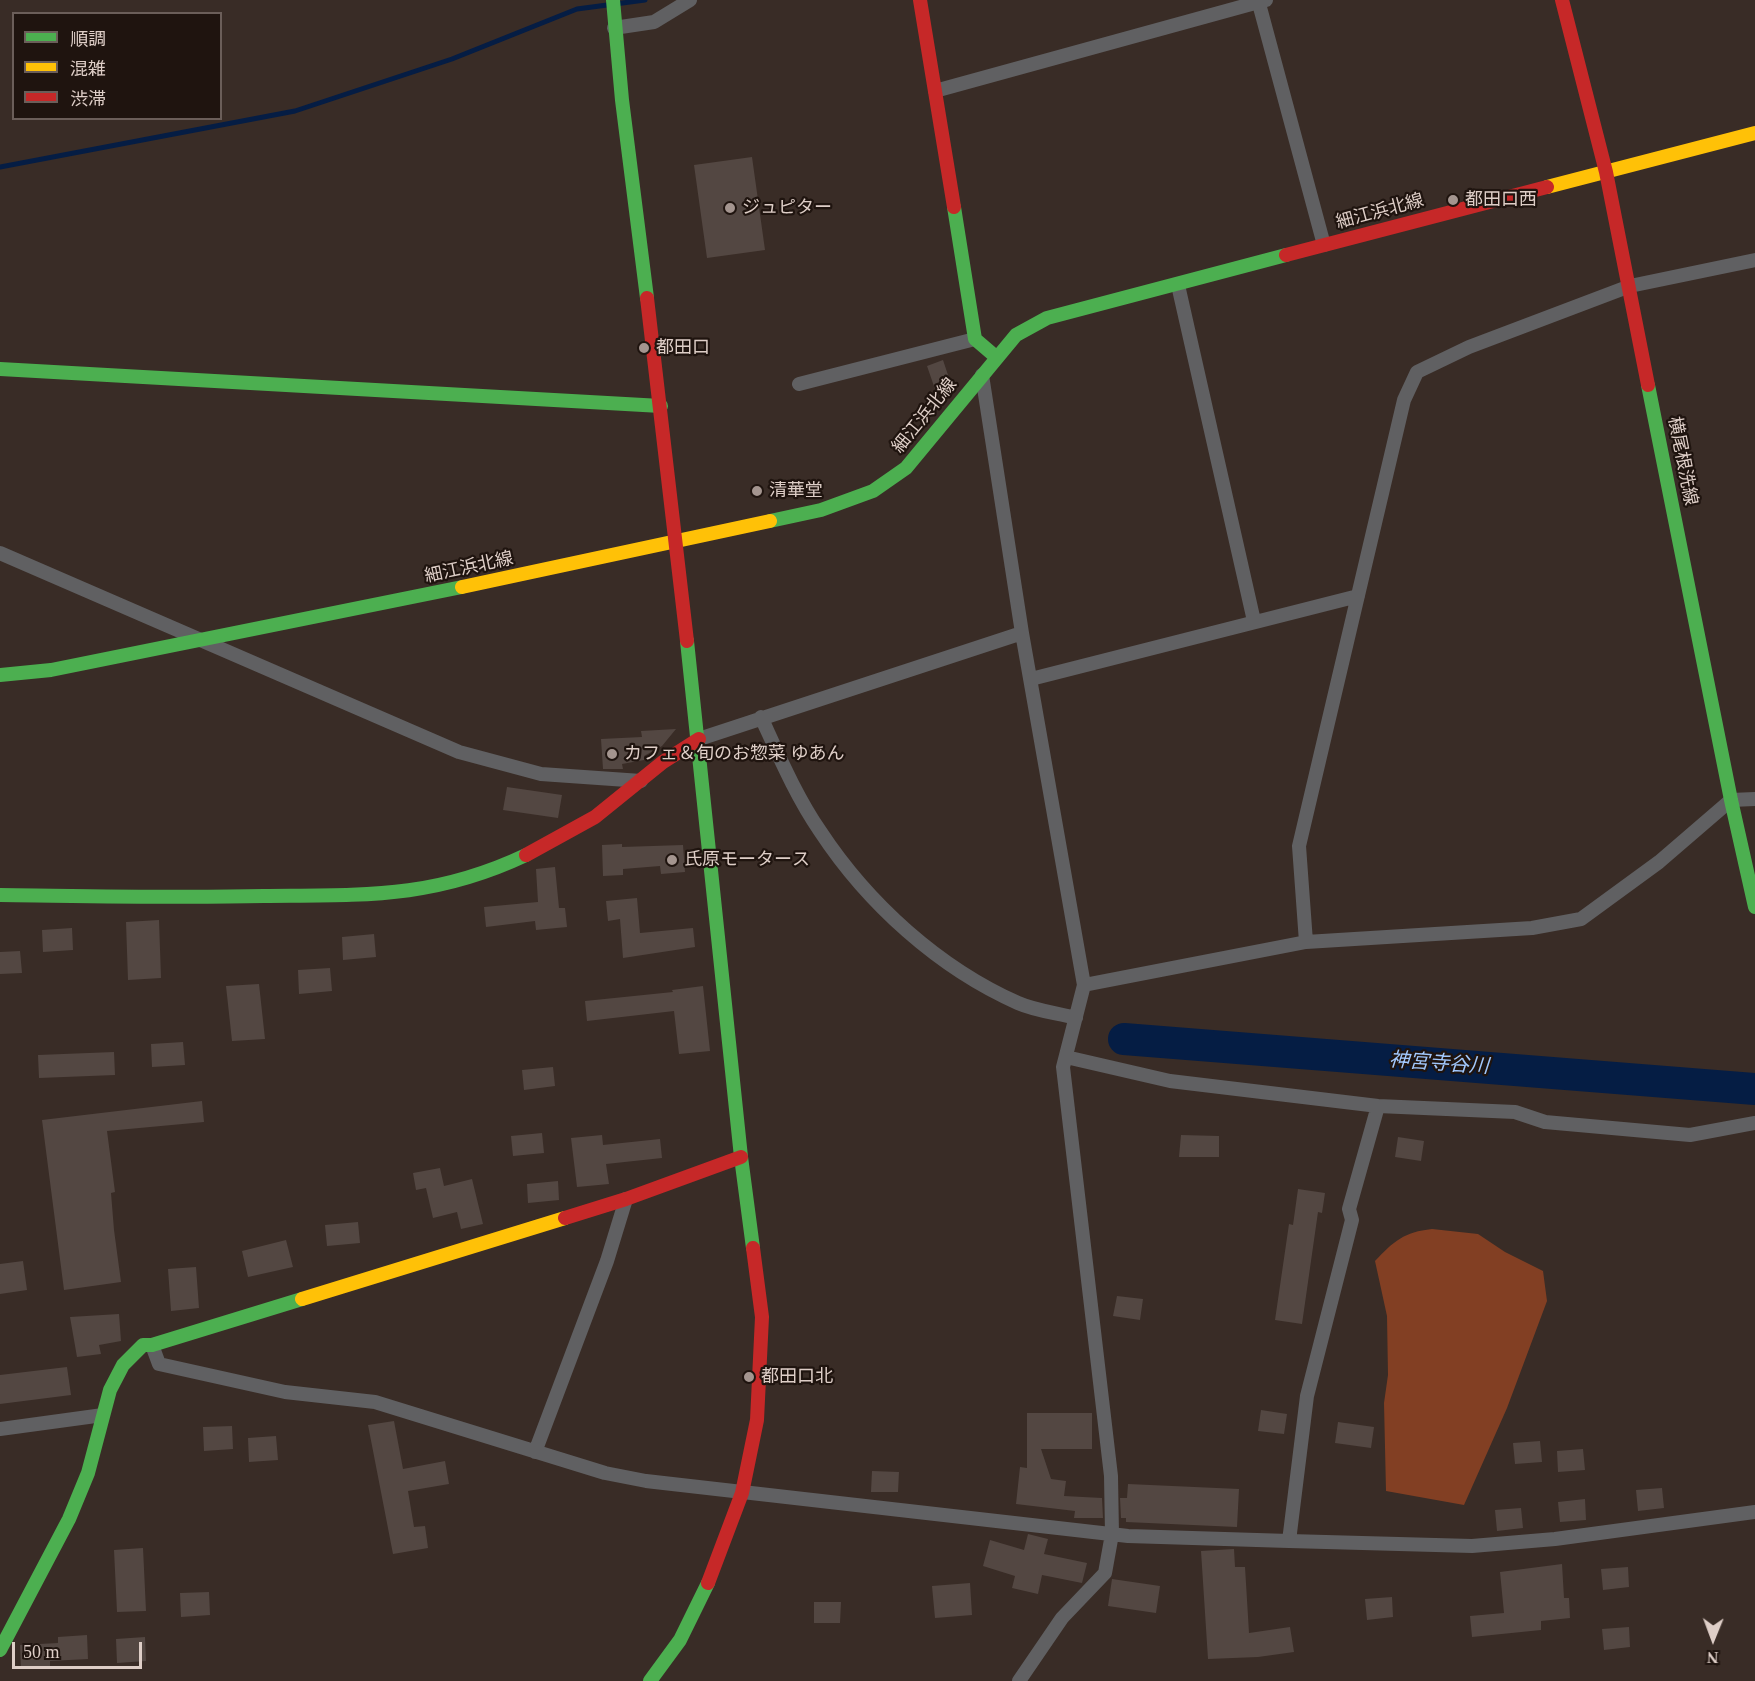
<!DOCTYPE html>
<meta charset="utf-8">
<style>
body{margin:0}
#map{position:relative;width:1755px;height:1681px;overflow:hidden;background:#392c26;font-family:"Times New Roman","Noto Sans JP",serif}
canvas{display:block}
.legend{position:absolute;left:12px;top:12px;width:210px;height:108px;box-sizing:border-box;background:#1f140f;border:2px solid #6b5e59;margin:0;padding:8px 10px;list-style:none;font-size:18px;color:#decec7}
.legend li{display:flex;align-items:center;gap:12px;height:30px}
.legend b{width:30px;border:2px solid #6b5e59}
.north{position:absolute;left:1683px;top:1609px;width:60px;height:60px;-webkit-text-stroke:4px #1f140f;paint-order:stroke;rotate:181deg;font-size:16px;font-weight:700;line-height:24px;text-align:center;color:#decec7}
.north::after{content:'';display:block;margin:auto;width:21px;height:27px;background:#decec7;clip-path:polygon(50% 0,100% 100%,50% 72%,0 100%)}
.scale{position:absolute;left:12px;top:1642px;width:130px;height:27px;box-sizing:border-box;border:3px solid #decec7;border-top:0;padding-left:8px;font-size:18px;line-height:21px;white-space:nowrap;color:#decec7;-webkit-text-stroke:4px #1f140f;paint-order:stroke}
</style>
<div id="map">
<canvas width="1755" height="1681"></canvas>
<ul class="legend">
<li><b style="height:8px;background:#4caf50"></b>順調</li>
<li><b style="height:8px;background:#ffc107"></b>混雑</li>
<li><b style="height:8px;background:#c62828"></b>渋滞</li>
</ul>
<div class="north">N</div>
<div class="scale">50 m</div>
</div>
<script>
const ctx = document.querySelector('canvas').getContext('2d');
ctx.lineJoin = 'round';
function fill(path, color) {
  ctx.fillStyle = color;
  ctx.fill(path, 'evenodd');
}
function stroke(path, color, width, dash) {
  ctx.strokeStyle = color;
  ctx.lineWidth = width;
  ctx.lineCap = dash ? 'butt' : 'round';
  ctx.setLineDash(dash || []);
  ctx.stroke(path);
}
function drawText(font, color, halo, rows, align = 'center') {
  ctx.font = font + ' "Times New Roman","Noto Sans JP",serif';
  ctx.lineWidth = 4.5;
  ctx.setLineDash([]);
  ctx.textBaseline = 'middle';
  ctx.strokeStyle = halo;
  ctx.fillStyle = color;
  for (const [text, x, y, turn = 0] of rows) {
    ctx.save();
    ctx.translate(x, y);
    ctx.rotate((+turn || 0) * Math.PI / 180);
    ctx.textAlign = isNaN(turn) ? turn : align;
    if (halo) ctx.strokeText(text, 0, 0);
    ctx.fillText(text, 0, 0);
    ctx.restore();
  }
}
const forest = new Path2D(`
 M1432,1229L1478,1234L1505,1252L1543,1271L1547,1301L1507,1408L1464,1505L1386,1491L1384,1403L1388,1375L1387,1316L1375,1261C1394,1241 1404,1232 1432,1229Z`);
const stream = new Path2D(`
 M0,167L295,111L452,59L577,9L645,0`);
const river = new Path2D(`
 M1124,1039L1755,1089`);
const building = new Path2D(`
 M752,157L765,250L707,258L694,165Z
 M943,360L953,390L937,395L927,366Z
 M676,729L662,746L644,756V760L622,764L623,769H603L601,739L642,737L641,731Z
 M507,787L562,795L558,818L503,810Z
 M622,844V847L683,845L685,872L661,874L660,866L623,869V875L603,876L602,845Z
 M555,867L559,908H565L567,927L536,930L535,921L486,927L484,907L538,902L536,869Z
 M637,898L640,933L693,928L695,947L623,958L620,919L608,921L606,901Z
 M159,920L161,978L128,980L126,922Z
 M72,928L73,950L43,952L42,930Z
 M374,934L376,957L343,960L342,937Z
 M20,951L22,973L0,974V952Z
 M330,968L332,991L299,994L298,970Z
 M259,984L265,1039L232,1041L226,986Z
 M703,986L710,1051L679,1054L674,1011L587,1021L585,1001L673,992L672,990Z
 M183,1042L185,1065L152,1067L151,1044Z
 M114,1052L115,1075L39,1078L38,1055Z
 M553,1067L555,1086L524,1090L522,1070Z
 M202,1101L204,1122L107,1131L115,1192L111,1193L114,1230L121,1282L64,1290L42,1120Z
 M542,1133L544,1153L513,1156L511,1136Z
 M602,1135L603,1145L660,1139L662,1158L606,1164L609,1184L577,1187L571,1138Z
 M1181,1135L1219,1136V1157H1179Z
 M1398,1137L1424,1141L1421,1161L1395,1157Z
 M440,1168L444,1186L472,1179L483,1224L461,1229L457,1212L433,1218L426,1188L416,1190L413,1173Z
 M558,1181L559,1200L528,1203L527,1184Z
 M1298,1189L1325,1193L1322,1213L1318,1212L1302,1324L1275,1320L1289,1224L1293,1225Z
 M358,1222L360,1243L327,1246L325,1225Z
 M286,1240L293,1267L248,1277L242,1251Z
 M23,1261L27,1290L0,1294V1264Z
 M196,1267L199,1308L171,1311L168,1269Z
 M1117,1296L1143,1299L1140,1320L1113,1316Z
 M119,1314L121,1341L99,1345L101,1354L77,1357L70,1317Z
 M67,1367L71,1395L0,1404V1375Z
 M1261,1410L1287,1414L1284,1434L1258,1431Z
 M1027,1413H1092V1449H1041L1051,1479L1066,1481L1064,1496L1102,1498L1103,1518H1074L1075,1511L1016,1504L1020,1467L1027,1468Z
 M394,1421L403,1469L445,1461L449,1484L408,1491L414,1527L425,1526L428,1548L393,1554L368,1425Z
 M1338,1422L1374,1427L1371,1448L1335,1443Z
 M232,1426L233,1449L204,1451L203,1427Z
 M276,1436L278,1460L249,1462L248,1438Z
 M1540,1441L1542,1462L1515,1464L1513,1443Z
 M1583,1449L1585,1470L1558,1472L1557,1451Z
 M872,1471L899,1472L898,1492H871Z
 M1128,1484L1239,1489L1237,1527L1126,1522V1518H1121L1120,1498H1127Z
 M1662,1488L1664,1508L1638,1511L1636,1490Z
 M1585,1499L1586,1520L1560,1522L1558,1502Z
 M1521,1508L1523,1528L1497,1531L1495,1510Z
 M1028,1534L1048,1539L1044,1554L1087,1563L1082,1583L1042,1575L1038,1594L1012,1588L1015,1576L983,1566L990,1540L1024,1550Z
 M143,1548L146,1611L117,1612L114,1550Z
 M1234,1549L1235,1567H1245L1249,1633L1290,1627L1294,1652L1258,1657L1208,1659L1201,1551Z
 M1562,1564L1564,1598H1569L1570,1618L1541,1621V1630L1472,1637L1470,1616L1504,1613L1500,1572Z
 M1628,1567L1629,1587L1603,1590L1601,1569Z
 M1112,1579L1160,1586L1156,1613L1108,1606Z
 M970,1583L972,1615L935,1618L932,1586Z
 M209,1592L210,1615L181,1617L180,1593Z
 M1392,1597L1393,1617L1367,1620L1365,1599Z
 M814,1602H841L840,1623H814Z
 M1629,1627L1630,1647L1604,1650L1602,1629Z
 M87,1635L88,1659L50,1661V1667L21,1669L20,1645L58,1643V1637Z
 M145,1637L146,1661L117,1663L116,1639Z`);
const street = new Path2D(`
 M1258,0L1324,245
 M614,28L654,22L690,0
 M935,91L1266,0
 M1178,285L1254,621
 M982,375L1022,633L1084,985L1063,1067L1111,1476L1112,1534L1105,1573L1062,1618L1019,1681
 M799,384L975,339
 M0,553L459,752L541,774L641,781
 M1031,679L1358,596
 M761,717C779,756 796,796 820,831C868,904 939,968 1018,1003C1036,1011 1058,1013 1076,1018
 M699,739L1022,633
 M1306,942L1299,846L1404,400L1417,372L1469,347L1630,286L1755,260
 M1084,985L1306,942L1532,928L1581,919L1659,862L1731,800L1755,799
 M1066,1057L1170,1081L1378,1106L1515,1112L1545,1122L1690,1135L1755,1123
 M152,1345L159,1364L285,1392L375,1402L605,1473L646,1481L1128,1536L1289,1541L1472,1546L1555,1539L1755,1512
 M0,1429L103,1415
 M535,1452L607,1261L626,1199
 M1289,1541L1307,1396L1352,1220L1349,1209L1378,1106`);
const fast = new Path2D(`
 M613,0L622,100L647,298
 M954,207L975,339L996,357
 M0,369L661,406
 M1648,385L1731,800L1755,907
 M770,521L821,510L873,491L906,468L1016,335L1047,318L1286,255
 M687,641L741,1157L753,1248
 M0,675L51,670L462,587
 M0,895C88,896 176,898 264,896C363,895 433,899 526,855
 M0,1650L69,1519L88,1473L110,1390L123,1365L143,1345H152L302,1299
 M650,1681L680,1640L708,1583`);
const slow = new Path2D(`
 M1547,187L1755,133
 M462,587L770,521
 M302,1299L565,1218`);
const jam = new Path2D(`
 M920,0L954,207
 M1562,0L1606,172L1648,385
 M1286,255L1547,187
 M647,298L687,641
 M526,855L595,817L663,762L699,739
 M565,1218L626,1199L741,1157
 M708,1583L742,1493L757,1420L762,1317L753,1248`);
const markers = [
 [1453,200,6,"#a4958f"],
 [730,208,6,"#a4958f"],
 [644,348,6,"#a4958f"],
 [757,491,6,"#a4958f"],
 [612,754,6,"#a4958f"],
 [672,860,6,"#a4958f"],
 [749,1377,6,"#a4958f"]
];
const poiNames = [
 ["都田口西",1465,200],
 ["ジュピター",742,208],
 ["都田口",656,348],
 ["清華堂",769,491],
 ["カフェ＆旬のお惣菜 ゆあん",624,754],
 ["氏原モータース",684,860],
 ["都田口北",761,1377]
];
const streetNames = [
 ["細江浜北線",1380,212,-15],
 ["細江浜北線",925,416,-51],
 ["横尾根洗線",1682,461,79],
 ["細江浜北線",469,568,-12]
];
const waterNames = [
 ["神宮寺谷川",1439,1064,4]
];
fill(forest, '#823f23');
stroke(stream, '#051d44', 5);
stroke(river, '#051d44', 32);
fill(building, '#534742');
stroke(street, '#606062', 14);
stroke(fast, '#4caf50', 14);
stroke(slow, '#ffc107', 14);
stroke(jam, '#c62828', 14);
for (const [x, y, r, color] of markers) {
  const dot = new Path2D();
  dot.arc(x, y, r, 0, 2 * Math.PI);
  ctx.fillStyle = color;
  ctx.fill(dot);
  stroke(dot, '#1f140f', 2);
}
drawText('18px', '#decec7', '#1f140f', poiNames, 'left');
drawText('18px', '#decec7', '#1f140f', streetNames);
drawText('italic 20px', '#a2c8fd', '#1f140f', waterNames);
</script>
